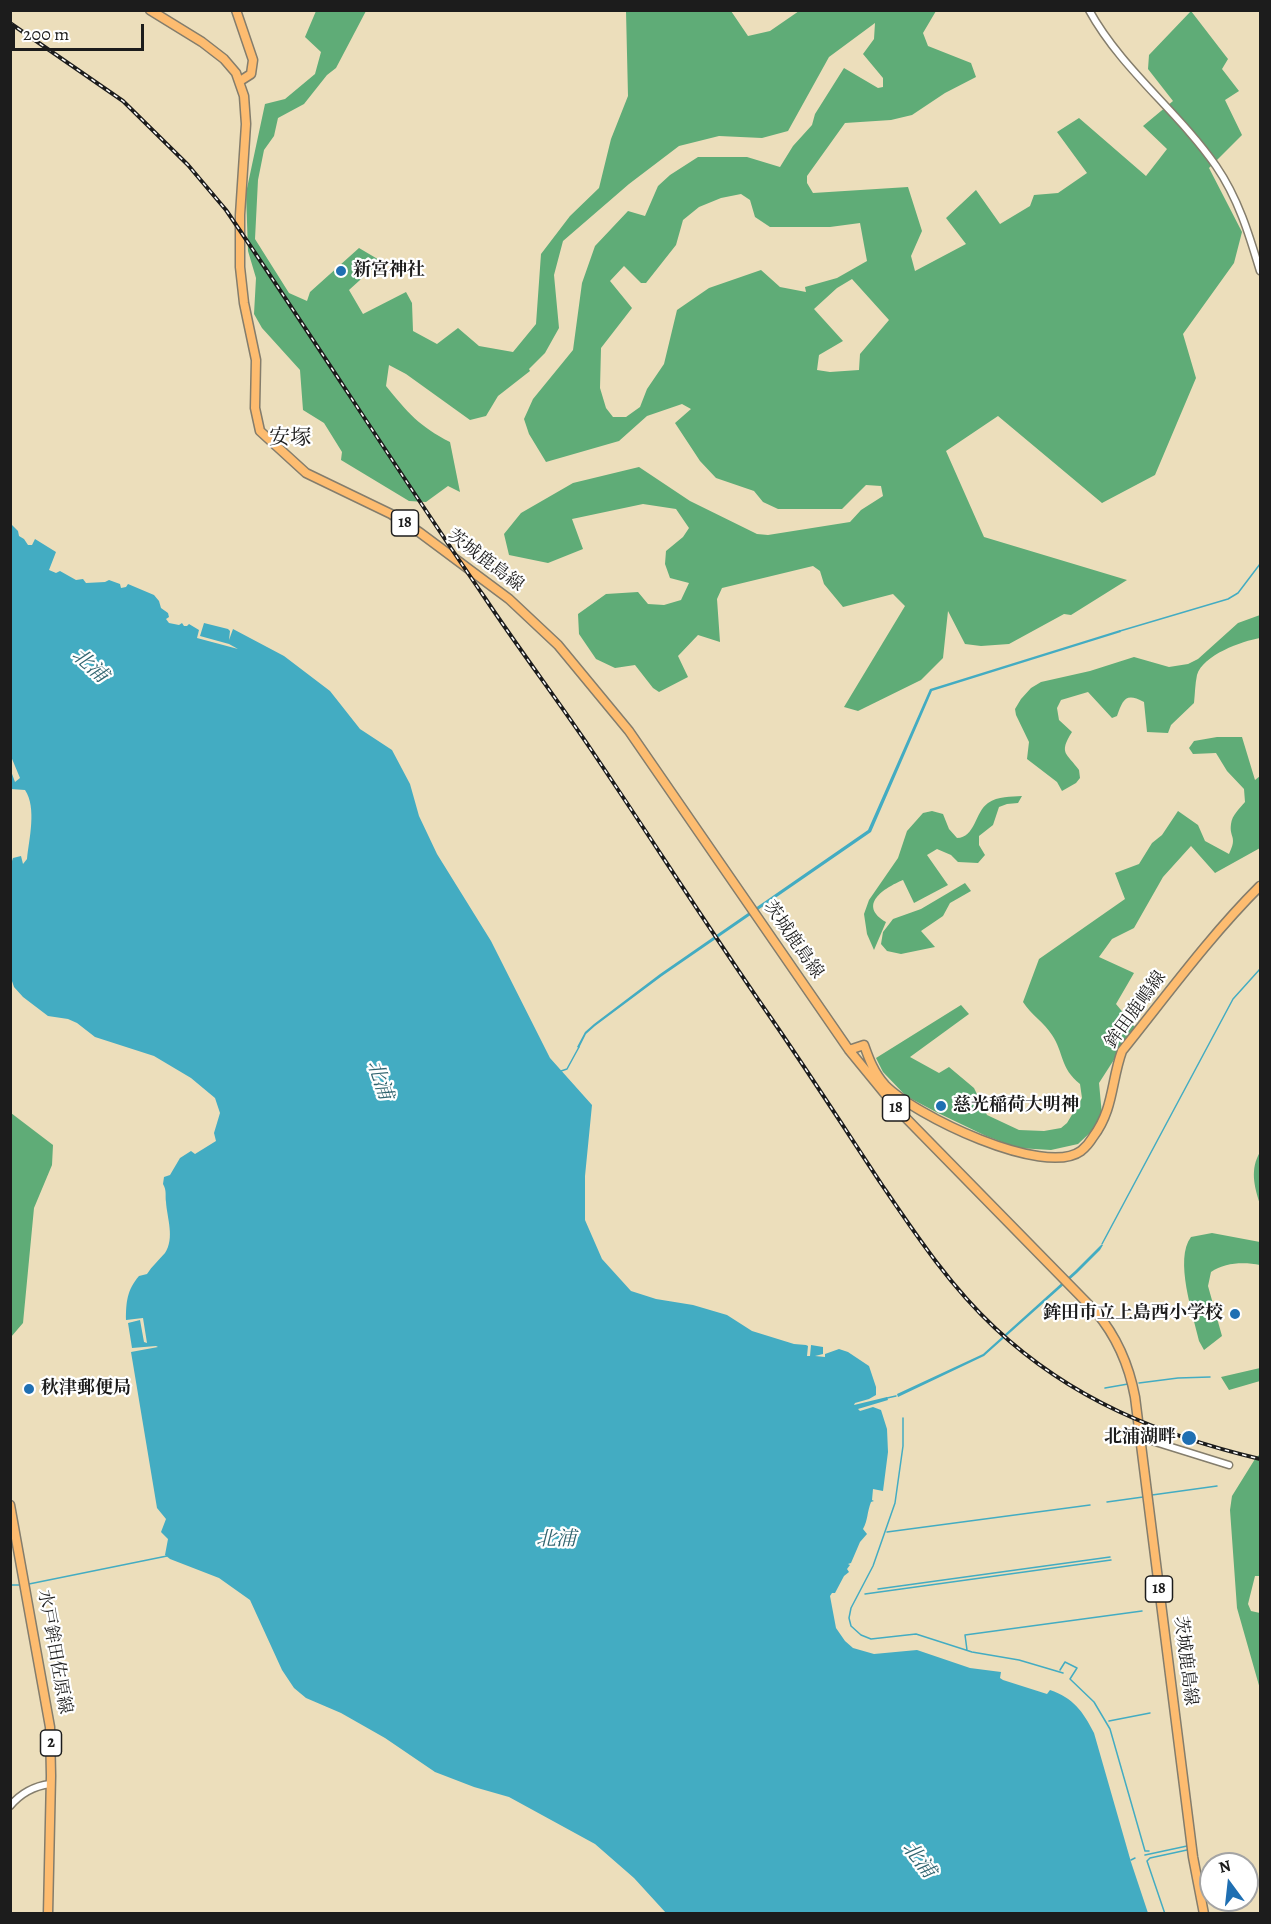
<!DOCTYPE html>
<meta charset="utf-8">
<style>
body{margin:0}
#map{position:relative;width:1271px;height:1924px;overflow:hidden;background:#ecdebb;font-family:Alegreya,serif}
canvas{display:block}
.frame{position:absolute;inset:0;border:12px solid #1c1c1c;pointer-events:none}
.north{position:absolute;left:1199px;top:1852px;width:60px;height:60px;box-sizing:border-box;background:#fff;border:2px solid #a4a4a4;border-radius:50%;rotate:345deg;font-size:16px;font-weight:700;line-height:24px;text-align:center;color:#1c1c1c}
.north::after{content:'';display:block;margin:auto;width:21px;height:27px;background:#1f6fb2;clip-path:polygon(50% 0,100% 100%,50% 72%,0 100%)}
.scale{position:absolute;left:12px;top:24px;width:132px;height:27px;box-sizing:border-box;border:3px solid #1c1c1c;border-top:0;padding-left:8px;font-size:18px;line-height:21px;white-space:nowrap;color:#1c1c1c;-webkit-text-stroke:4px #fff;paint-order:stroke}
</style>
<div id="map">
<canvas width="1271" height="1924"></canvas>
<div class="frame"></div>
<div class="north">N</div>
<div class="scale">200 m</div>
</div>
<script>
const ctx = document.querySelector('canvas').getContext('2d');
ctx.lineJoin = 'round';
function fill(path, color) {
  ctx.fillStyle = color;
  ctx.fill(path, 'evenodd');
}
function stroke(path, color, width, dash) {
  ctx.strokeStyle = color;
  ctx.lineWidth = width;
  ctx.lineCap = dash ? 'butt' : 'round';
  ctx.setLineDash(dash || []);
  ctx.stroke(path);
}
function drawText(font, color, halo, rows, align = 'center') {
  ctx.font = font + ' Alegreya,"Noto Serif JP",serif';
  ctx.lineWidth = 4.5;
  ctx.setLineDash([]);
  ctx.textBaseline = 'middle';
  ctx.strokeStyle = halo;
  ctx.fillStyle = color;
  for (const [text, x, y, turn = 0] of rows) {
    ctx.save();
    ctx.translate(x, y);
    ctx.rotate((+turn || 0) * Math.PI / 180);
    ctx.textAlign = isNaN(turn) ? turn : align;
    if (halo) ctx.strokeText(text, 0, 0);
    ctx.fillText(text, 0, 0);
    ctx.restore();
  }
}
const forest = new Path2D(`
 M316,11H366L336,68L327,75L304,104L278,118L274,136L264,150L258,180L255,239L289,293L307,301L310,292L359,248L381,261L349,290L363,314L406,292L412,303L413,331L437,344L458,328L479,346L513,352L536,324L541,254L570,216L599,188L611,139L628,96L626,11H731L748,36L770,31L799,11H936L923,33L928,46L971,63L976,77L945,93L912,115L891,120L845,123L807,176V183L813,193L908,187L922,231L911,256L915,271L966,244L946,218L976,190L1000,224L1030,206L1034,195L1058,193L1087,173L1057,132L1079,118L1146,176L1167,149L1143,126L1173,101L1148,69L1149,55L1191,11L1228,59L1222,69L1239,91L1225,100L1242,135L1209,168L1242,232L1234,263L1183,334L1196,378L1155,475L1102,503L998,416L946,451L984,537L1127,580L1071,615L1064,614L1009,644L981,646L965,644L948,611L943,658L921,680L858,711L844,707L905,606L893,594L843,607L824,584L820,571L813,566L722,588L717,599L720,642L698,635L678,656L688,677L659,692L653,688L635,665L615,668L596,659L579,634L578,614L606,594L638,592L648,604L664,605L681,600L689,583L670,578L665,564L666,551L683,537L689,528L676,509L643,504L572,519L583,549L548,563L509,555L504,534L521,513L573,483L639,467L690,501L757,534L768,535L850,522L861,510L883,496L881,486L866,485L842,509H778L763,502L754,491L716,478L700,461L675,423L691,409L682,404L647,416L619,441L546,462L529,434L524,419L533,399L573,350L582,283L595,246L628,211L645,216L658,186L670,175L698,157H747L780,167L793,146L812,125L815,114L844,68L878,88L883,87V78L863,54L874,39L875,23L829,57L788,131L762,138L719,136L679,146L629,184L563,241L554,275L559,328L545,353L529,369L530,371L498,396L486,416L470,420L406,374L389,365L386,386C407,412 420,427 450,442L460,492L448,486L426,502L409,501L341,460L342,452L324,423L303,410L300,370L262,328L254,314L256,278L248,251L246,193L265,104L285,99L315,74L321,52L305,37ZM741,194L750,200L755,217L770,227H830L860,223L867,261L837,278L805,287L806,292L780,287L761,270L709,288L677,310L664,364L647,389L640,407L626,417H613L606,408L600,388L601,348L632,308L610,281L624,266L641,283H646L676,245L683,220L699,207L721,198ZM852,279L889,320L860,354L859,370L830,372L817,370L819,355L843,341L814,309L837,288Z
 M1260,615V638C1242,641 1203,655 1197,675C1195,684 1195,694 1194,703L1171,725L1168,733L1147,732L1144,702C1125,692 1123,700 1117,716L1112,718L1088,692L1061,700L1057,708L1059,720L1072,732C1058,754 1067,753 1079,770L1080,778L1076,783L1062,791L1057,782L1027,759L1029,742L1016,715L1015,709L1021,699L1031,688L1041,682L1090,671L1134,657L1169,667L1188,664L1198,659L1238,623Z
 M1217,737H1242L1255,780L1260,776V848L1215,873L1191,846L1163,877L1134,928L1112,939L1099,957L1134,973L1116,1004L1135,1027L1099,1083L1102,1115L1094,1129L1078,1144L1051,1150L1018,1148L986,1136L936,1112L906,1096L883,1072L876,1058L961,1005L969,1014L910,1057L939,1073L949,1067L974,1088L987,1115L1019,1130L1044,1131L1061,1128L1067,1123L1082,1098L1080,1084C1060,1068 1064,1053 1052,1035C1044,1022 1031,1015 1023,1002L1039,959L1125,899L1115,873L1139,864L1152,843L1162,835L1178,811L1198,825L1205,841L1229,854C1238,836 1229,838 1231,824C1232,815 1240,808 1245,802L1244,789L1227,771L1216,753L1193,754L1189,748L1194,741Z
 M1022,796L1018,803L1007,804L999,807L993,825L979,836V845L985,855L978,863L958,862L951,855L937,849L927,855L948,885L914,903L903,880C884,888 857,905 886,922L874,950L867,934L864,914L869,900L898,858L907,831L923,813L932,811L943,814L949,829L957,838C975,838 975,812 988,803C998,796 1011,797 1022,796Z
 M965,883L971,891L950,903L943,916L921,931L935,947L901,954L887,951L881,944L883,932L893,919L921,909Z
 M11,1113L53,1145L52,1165L34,1208L23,1323L11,1337Z
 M1260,1152V1204C1254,1186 1250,1169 1260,1152Z
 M1212,1233L1260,1242V1265C1245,1262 1225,1262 1211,1272L1208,1286L1222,1336L1204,1350L1199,1341C1193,1314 1174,1259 1191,1237Z
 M1260,1368V1381L1229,1390L1221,1377Z
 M1260,1454V1576H1255L1248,1604L1251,1611L1260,1613V1689L1237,1608L1230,1510L1232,1496L1255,1459Z`);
const water = new Path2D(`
 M10,523L18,531L19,536L24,539L28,545H32L35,539L56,552L49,570L56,573L60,571L76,580L83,579L86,583L105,582L109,580L120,584L121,588L126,587L128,584L154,595L159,601L161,608L168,613L169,617L166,619L169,623L179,625L182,623L184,626H187L189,624L199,630L197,638L238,649L229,644L200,636L204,623L228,629L230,631L229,640L233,629L284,656L330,691L360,729L392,750L410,784L419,816L437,854L491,941L550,1058L592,1105L585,1176V1220L602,1259L631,1291L656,1299L693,1305L727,1315L752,1331L794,1344L806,1345L808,1346L807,1356H810L811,1345L823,1347V1354L815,1356L825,1357V1354L839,1349L848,1352L869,1366L876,1387V1395L869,1399L855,1403L854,1405L887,1397L888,1400L858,1409L860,1411L873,1407L881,1410L887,1429L888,1452L883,1491L873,1489L872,1500L874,1501L871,1502C867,1512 868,1520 863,1529L867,1534L860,1542L851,1563L848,1564L850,1565L847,1569L849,1572L844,1576L835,1593H832L830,1596L836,1628L845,1641L853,1648L874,1654L917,1650L970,1668L1001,1672L1000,1678L1003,1680L1047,1694L1050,1690C1073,1698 1083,1711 1094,1733L1131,1862L1148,1913H666L634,1878L595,1844L509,1797L474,1787L435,1772L385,1738L341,1713L306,1698L294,1688L282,1670L250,1600L219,1578L170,1559L165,1555L168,1539L161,1532L166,1519L157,1508L131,1352L158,1347L156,1346L132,1348L128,1323L140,1320L144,1342L147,1343L143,1318L126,1320C126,1302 127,1290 139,1276L147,1274C152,1266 159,1260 165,1253C175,1238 167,1218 166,1202C165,1195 167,1191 163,1184L164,1177L170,1175L180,1158L191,1151L195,1154L216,1141L214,1133L220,1113L215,1098L191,1078L154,1056L95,1037L77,1023L68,1019L48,1016L23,997L14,987L11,978L12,907L11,864L13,858L21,856L23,864L27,859C29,839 37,808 25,790L11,789V771L15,782L20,778L10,754Z
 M1120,630L1121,632L932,691L871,832L662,976L595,1026L586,1034L579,1048L577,1047L585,1032L594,1024L660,974L868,830L930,689Z
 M1101,1245H1103L1100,1250L1077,1273L984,1356L898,1397L897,1394L983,1354L1075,1271Z`);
const stream = new Path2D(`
 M1120,631L1228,599L1238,593L1260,564
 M561,1071L567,1069L579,1047
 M1102,1244L1233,999L1260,969
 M1139,1383L1178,1378L1210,1377
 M1105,1388L1128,1384
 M887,1398L896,1396
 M903,1418V1446L895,1503L873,1566L851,1608L849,1618L851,1626L861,1635L871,1639L916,1634L972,1652L1019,1660L1063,1673
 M1155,1445L1225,1467
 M1152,1495L1217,1486
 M1107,1502L1143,1497
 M887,1532L1090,1505
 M29,1584L167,1556
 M10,1585H21
 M878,1589L1110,1557
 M865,1594L1111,1560
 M967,1650L965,1635L1142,1611
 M1060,1670L1065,1662L1077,1668L1070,1679L1094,1702L1110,1729L1145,1851H1149
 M1109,1721L1150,1713
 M1145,1855L1187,1846
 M1131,1860L1135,1858
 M1165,1914L1147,1861L1150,1858L1187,1850`);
const minor = new Path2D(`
 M1089,10C1122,70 1178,111 1216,166C1238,198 1249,234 1260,271
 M1139,1437L1229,1465
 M10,1806C21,1793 34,1786 50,1784`);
const major = new Path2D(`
 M150,10L202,42L224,59L236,73L244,96L246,124L240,215V267L244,303L256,360L255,408L260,431L306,473L391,514L419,532L509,599L558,645L629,731L849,1050L899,1111L1096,1312C1117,1337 1129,1365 1135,1397L1193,1857L1204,1914
 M236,10L253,60L251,74L240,81
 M849,1050L864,1045C869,1059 874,1073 885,1085C914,1115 1044,1178 1081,1151C1086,1147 1090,1142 1093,1137C1114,1109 1111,1081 1122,1051C1167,995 1209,937 1260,886
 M10,1505L50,1727L51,1776L48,1914`);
const rail = new Path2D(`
 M10,23L123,101L188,165L226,210C314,339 397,470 485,598C519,649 556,698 590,748C651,838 709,929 771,1018C809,1073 845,1129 882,1185C916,1235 950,1286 995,1328C1072,1400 1160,1435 1260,1459`);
const markers = [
 [341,271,6,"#1f6fb2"],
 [941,1106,6,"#1f6fb2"],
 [1235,1314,6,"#1f6fb2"],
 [29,1389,6,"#1f6fb2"],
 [1189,1438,8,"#1f6fb2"]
];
const shields = [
 [405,523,27],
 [896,1108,27],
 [1159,1589,27],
 [51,1743,21]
];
const shieldNames = [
 ["18",405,523],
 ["18",896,1108],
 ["18",1159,1589],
 ["2",51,1743]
];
const poiNames = [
 ["新宮神社",353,271],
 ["慈光稲荷大明神",953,1106],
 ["鉾田市立上島西小学校",1223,1314,"right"],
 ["秋津郵便局",41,1389],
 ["北浦湖畔",1176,1438,"right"]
];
const streetNames = [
 ["茨城鹿島線",485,561,37],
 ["茨城鹿島線",793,940,55],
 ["鉾田鹿嶋線",1136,1010,-54],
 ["水戸鉾田佐原線",54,1652,80],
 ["茨城鹿島線",1185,1661,83]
];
const waterNames = [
 ["北浦",89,666,42],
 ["北浦",379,1080,71],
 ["北浦",556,1540],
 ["北浦",918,1860,52]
];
const quarterNames = [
 ["安塚",290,439]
];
fill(forest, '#5fac77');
fill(water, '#43acc2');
stroke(stream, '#43acc2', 1.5);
stroke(minor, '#847d6c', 9);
stroke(major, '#847d6c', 11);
stroke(minor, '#fff', 6);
stroke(major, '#fdbc70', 8);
stroke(rail, '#1c1c1c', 4);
stroke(rail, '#fff', 1.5, [4.5]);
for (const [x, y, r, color] of markers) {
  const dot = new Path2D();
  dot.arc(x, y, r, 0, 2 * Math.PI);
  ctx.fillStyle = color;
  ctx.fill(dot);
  stroke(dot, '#fff', 2);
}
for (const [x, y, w] of shields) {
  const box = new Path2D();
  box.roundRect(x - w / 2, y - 13, w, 26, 4.5);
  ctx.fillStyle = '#fff';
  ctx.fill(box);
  stroke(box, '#1c1c1c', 1.5);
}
drawText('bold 16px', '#1c1c1c', null, shieldNames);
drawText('bold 18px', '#1c1c1c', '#fff', poiNames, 'left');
drawText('18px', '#1c1c1c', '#fff', streetNames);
drawText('italic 20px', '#30646f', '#fff', waterNames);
drawText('21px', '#1c1c1c', '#fff', quarterNames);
</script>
